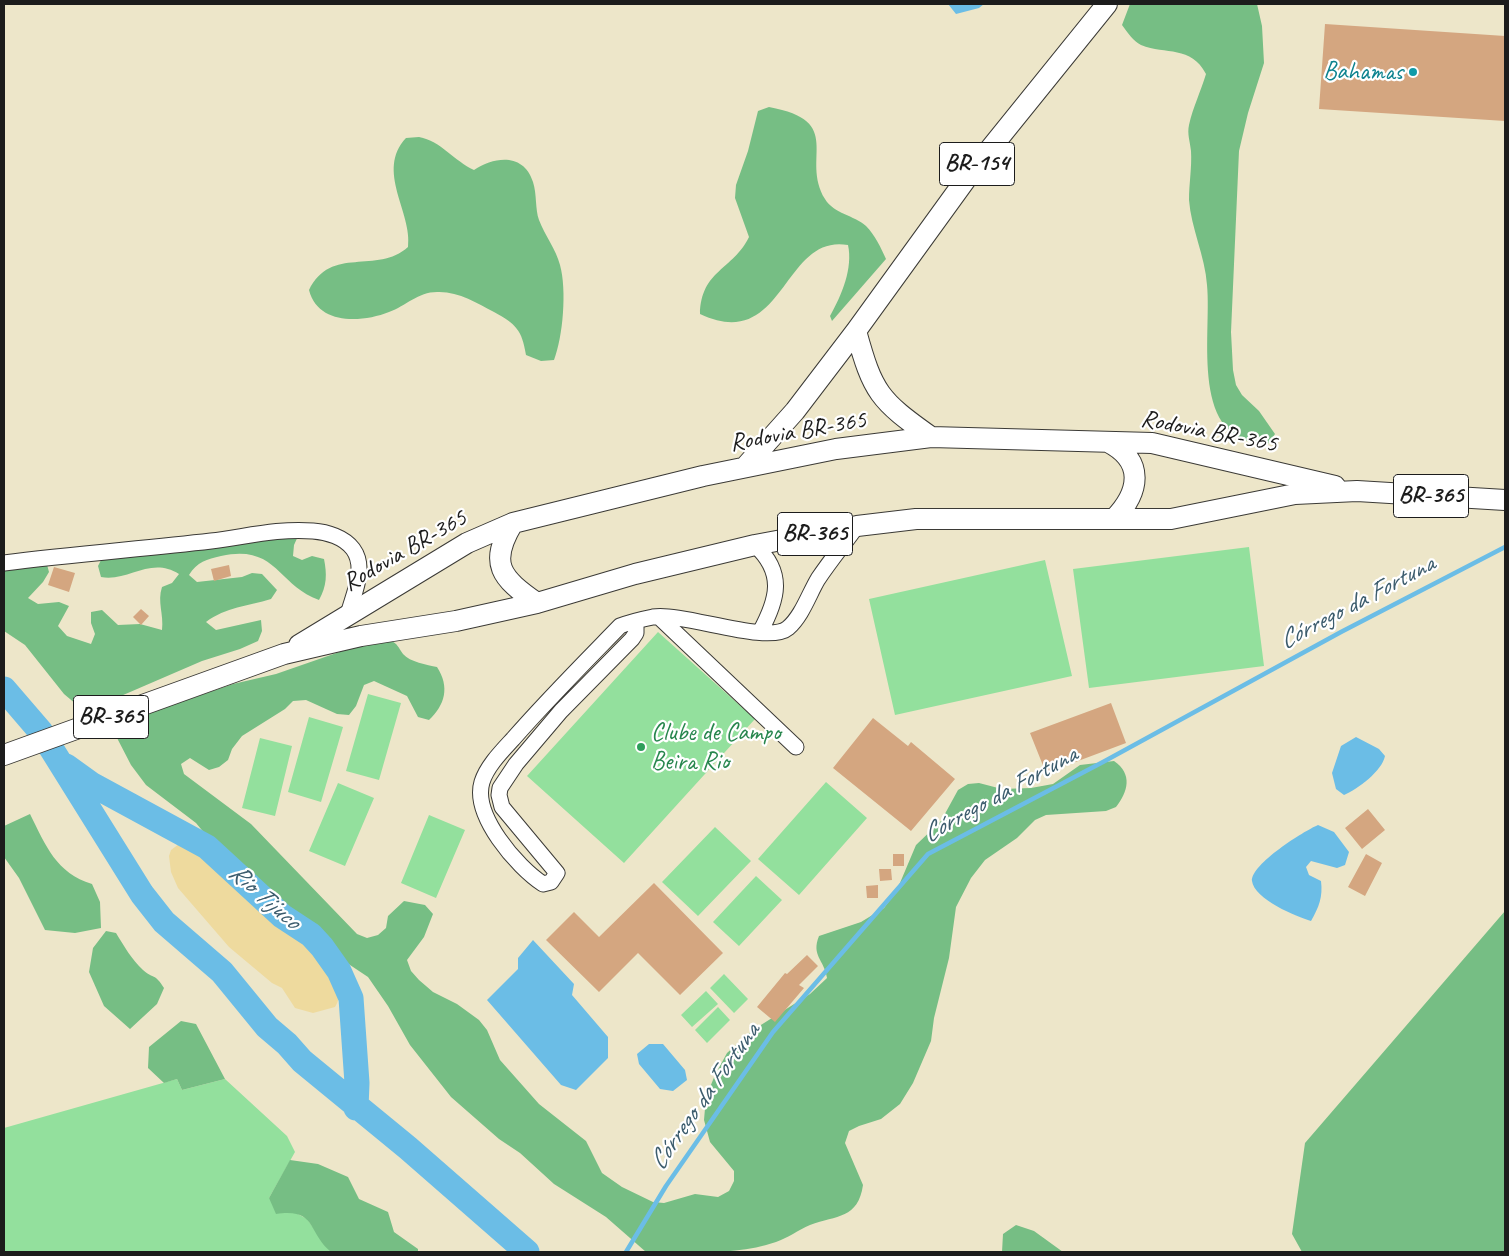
<!DOCTYPE html>
<meta charset="utf-8">
<style>
body{margin:0}
#map{position:relative;width:1509px;height:1256px;overflow:hidden;background:#ede6c9;font-family:Caveat,sans-serif}
canvas{display:block}
.frame{position:absolute;inset:0;border:5px solid #1c1c1c;pointer-events:none}
</style>
<div id="map">
<canvas width="1509" height="1256"></canvas>
<div class="frame"></div>
</div>
<script>
const ctx = document.querySelector('canvas').getContext('2d');
ctx.lineJoin = 'round';
function fill(path, color) {
  ctx.fillStyle = color;
  ctx.fill(path, 'evenodd');
}
function stroke(path, color, width, dash) {
  ctx.strokeStyle = color;
  ctx.lineWidth = width;
  ctx.lineCap = dash ? 'butt' : 'round';
  ctx.setLineDash(dash || []);
  ctx.stroke(path);
}
function drawText(font, color, halo, rows, align = 'center') {
  ctx.font = font + ' Caveat,sans-serif';
  ctx.lineWidth = 4.5;
  ctx.setLineDash([]);
  ctx.textBaseline = 'middle';
  ctx.strokeStyle = halo;
  ctx.fillStyle = color;
  for (const [text, x, y, turn = 0] of rows) {
    ctx.save();
    ctx.translate(x, y);
    ctx.rotate((+turn || 0) * Math.PI / 180);
    ctx.textAlign = isNaN(turn) ? turn : align;
    if (halo) ctx.strokeText(text, 0, 0);
    ctx.fillText(text, 0, 0);
    ctx.restore();
  }
}
const green = new Path2D(`
 M1249,547L1264,666L1089,688L1073,569Z
 M1045,560L1072,676L895,715L869,599Z
 M658,632L755,719L624,863L527,776Z
 M368,694L401,703L379,780L346,771Z
 M309,717L343,727L321,802L288,792Z
 M260,738L292,746L275,816L242,808Z
 M826,782L867,818L799,895L758,859Z
 M338,783L374,798L345,866L309,851Z
 M429,815L465,830L436,898L401,883Z
 M715,827L751,861L698,916L662,882Z
 M756,876L782,900L739,946L713,922Z
 M724,974L748,999L734,1013L710,988Z
 M706,991L718,1004L692,1027L681,1015Z
 M718,1007L730,1020L707,1043L695,1030Z
 M177,1079L182,1090L225,1079L287,1136L295,1152L269,1198L307,1219L331,1252H4V1128Z`);
const forest = new Path2D(`
 M1130,4H1257L1262,26L1264,63L1248,113L1239,151L1231,332L1233,370L1236,385L1242,395L1259,411L1275,434L1268,444C1188,444 1212,336 1207,285C1205,256 1191,228 1189,200C1189,184 1192,167 1191,151C1190,141 1187,134 1189,125C1193,107 1201,91 1206,74C1191,45 1166,55 1141,45C1133,41 1128,33 1122,25Z
 M769,107C846,121 800,158 825,199C834,214 854,215 866,226C875,235 881,248 886,259L832,321L830,316C842,295 853,268 848,245C782,233 785,354 700,314C701,270 733,270 749,237L735,198L736,185L748,151L758,111Z
 M419,137C441,141 454,161 474,170C495,156 524,153 533,182C537,194 535,209 539,220C545,236 556,249 560,265C567,290 563,337 554,360L541,361L526,355C522,330 516,324 494,312C477,303 458,291 437,292C418,292 406,306 389,312C361,323 318,325 309,290C331,245 377,275 408,247C413,213 375,171 406,138Z
 M299,534L294,545L293,556L302,560L312,556L324,559C327,574 327,586 319,600C277,585 277,544 221,556C207,559 197,562 189,575L197,582L242,577L252,573L262,574L277,590L271,599C248,606 226,607 206,622L216,630L261,620L262,631L258,641L240,649L202,661L100,705L83,710L64,694L25,645L4,631V561H46L49,572L43,582L28,598L38,604L59,602L69,606L58,626L67,636L91,644L95,634L91,623V612L102,610L118,625L140,624L162,630C164,614 157,602 162,587L172,583L179,574C150,556 129,582 101,577L98,566L103,556Z
 M390,640C398,644 398,647 403,654C410,662 427,665 437,667C450,687 445,705 429,720L418,717L407,696L374,681L364,685L356,706L349,715L337,714L306,700L293,701L285,709L242,736L232,749L228,760L219,767L209,770L190,758L181,764L184,774L251,824L357,934L367,938L378,935L386,928L388,916L404,901L425,905L433,914L424,937L407,960L411,971L419,980L433,992L457,1004L479,1020L487,1030L500,1060L539,1104L586,1141L602,1173L622,1187L653,1202L664,1203L695,1194L718,1197L729,1191L734,1181V1171L710,1142L704,1120L706,1097L715,1075L727,1053L736,1045L753,1030L810,994L827,978C824,959 811,956 819,936L861,922L884,908L897,890L916,845L941,821L958,790L968,784L979,783L1002,789L1031,788L1053,784L1080,765L1114,761C1133,774 1128,792 1116,807L1106,811L1046,815L1035,820L1017,838L985,860L971,878L956,907L949,958L934,1018L931,1041L913,1083L900,1104L881,1119L859,1126L849,1131L845,1143L863,1185C858,1219 837,1215 810,1225C798,1230 788,1238 776,1242C735,1256 689,1252 646,1252L606,1217L554,1184L520,1153L499,1139L451,1097L410,1045L388,1006L368,977L329,951L311,933L256,886L220,852L196,823L146,785L131,765L116,736L125,725L146,714L233,684L276,674L348,649Z
 M30,814C46,846 56,873 92,884L100,902L101,928L75,933L45,930L19,878L4,857V826Z
 M1505,911V1252H1302L1292,1234L1305,1143Z
 M106,931L116,933C124,946 132,960 143,970C153,979 155,973 164,988L157,1004L130,1029L104,1006L89,972L93,948Z
 M181,1021L196,1024L225,1079L182,1090L177,1079L164,1083L148,1068L149,1047Z
 M290,1160L318,1164L348,1177L359,1199L388,1212L394,1232L418,1249V1252H331C307,1232 317,1208 276,1214L269,1198Z
 M1016,1225L1034,1231L1063,1252H1002L1003,1234Z`);
const sand = new Path2D(`
 M183,841C208,856 227,876 248,894C272,913 361,969 335,1007L313,1013L295,1008L282,988L272,983L229,947L178,888L171,872L169,856L171,850Z`);
const water = new Path2D(`
 M948,4H984L979,8L956,14Z
 M1356,737L1379,749L1385,756C1382,771 1358,789 1344,795L1336,789L1332,773L1341,746Z
 M1318,825L1334,832L1349,852L1345,865L1337,868L1311,861L1306,867L1309,875L1321,881C1323,897 1319,907 1311,921C1297,917 1254,899 1252,881C1251,864 1304,831 1318,825Z
 M533,940L574,984L572,995L608,1037V1058L576,1090L561,1085L487,1000L518,969V958Z
 M649,1044H663L685,1070L687,1080L673,1091L660,1089L639,1064L637,1054Z`);
const stream = new Path2D(`
 M626,1252L666,1186L773,1032L928,854L1103,762L1341,632L1505,547`);
const river = new Path2D(`
 M4,689L41,732L142,894L164,922L222,972L267,1027L287,1044L302,1061L408,1148L527,1252
 M66,766L91,784L207,847L282,916L311,935L322,947L339,971L351,998L357,1083L356,1108`);
const building = new Path2D(`
 M1325,24L1505,36V121L1319,109Z
 M229,565L231,576L214,581L211,569Z
 M54,567L75,573L69,592L48,585Z
 M141,609L149,616L141,625L133,617Z
 M1111,703L1126,743L1046,773L1030,733Z
 M873,718L908,746L911,742L955,779L911,831L833,768Z
 M1368,809L1385,830L1362,849L1345,828Z
 M893,854H904V866H893Z
 M1366,854L1382,863L1365,896L1348,887Z
 M879,869H891L892,880L880,881Z
 M654,883L723,953L680,995L638,953L599,992L546,940L574,912L599,937Z
 M878,885V898H867L866,886Z
 M807,955L818,966L799,985L804,988L775,1022L757,1007L785,973L787,974Z`);
const minor = new Path2D(`
 M755,545C785,573 778,599 760,632
 M4,563C73,554 142,549 211,541C245,537 278,528 313,531C327,532 344,537 353,549C367,568 353,595 348,615
 M659,617L796,747
 M636,623V633L632,639L561,711L516,764L500,788L499,795L502,807L557,873L551,882L543,884C517,867 472,815 482,782C487,766 502,751 513,739C547,700 584,663 620,626C630,622 643,619 653,617C683,612 768,645 788,628C802,616 809,594 818,579C830,561 844,544 857,526`);
const major = new Path2D(`
 M856,331C873,393 879,400 931,437
 M1108,442C1145,461 1140,492 1114,519
 M745,467L795,411L856,331L969,175L1107,4
 M513,523C488,564 501,578 537,603
 M299,645L467,543L513,523L703,476L836,449L931,437L1152,443L1335,486
 M4,755L284,654L361,636L456,621L537,603L635,574L755,545L857,526L916,519H1171L1295,494L1357,491L1505,500`);
const markers = [
 [1413,72,5,"#0f9aa8"],
 [641,747,5,"#2e9e5b"]
];
const shields = [
 [977,164,75],
 [1431,496,75],
 [815,534,75],
 [111,717,75]
];
const shieldNames = [
 ["BR-154",977,164],
 ["BR-365",1431,496],
 ["BR-365",815,534],
 ["BR-365",111,717]
];
const cultureNames = [
 ["Bahamas",1403,72]
];
const streetNames = [
 ["Rodovia BR-365",798,432,-10],
 ["Rodovia BR-365",1209,432,11],
 ["Rodovia BR-365",405,551,-30]
];
const leisureNames = [
 ["Clube de Campo",651,733],
 ["Beira Rio",651,762]
];
const waterNames = [
 ["Córrego da Fortuna",1357,603,-28],
 ["Córrego da Fortuna",1000,795,-29],
 ["Rio Tijuco",264,897,41],
 ["Córrego da Fortuna",705,1097,-55]
];
fill(green, '#93e09d');
fill(forest, '#76be84');
fill(sand, '#eeda9e');
fill(water, '#6bbde6');
stroke(stream, '#6bbde6', 4.5);
stroke(river, '#6bbde6', 25);
fill(building, '#d4a680');
stroke(minor, '#3b3a36', 17);
stroke(major, '#3b3a36', 22);
stroke(minor, '#fff', 15);
stroke(major, '#fff', 20);
for (const [x, y, r, color] of markers) {
  const dot = new Path2D();
  dot.arc(x, y, r, 0, 2 * Math.PI);
  ctx.fillStyle = color;
  ctx.fill(dot);
  stroke(dot, '#fff', 2);
}
for (const [x, y, w] of shields) {
  const box = new Path2D();
  box.roundRect(x - w / 2, y - 21.5, w, 43, 4);
  ctx.fillStyle = '#fff';
  ctx.fill(box);
  stroke(box, '#1c1c1c', 1);
}
drawText('bold 24px', '#1c1c1c', null, shieldNames);
drawText('25px', '#0d838f', '#fff', cultureNames, 'right');
drawText('25px', '#1c1c1c', '#fff', streetNames);
drawText('25px', '#27864d', '#fff', leisureNames, 'left');
drawText('italic 26px', '#3c5c6d', '#fff', waterNames);
</script>
